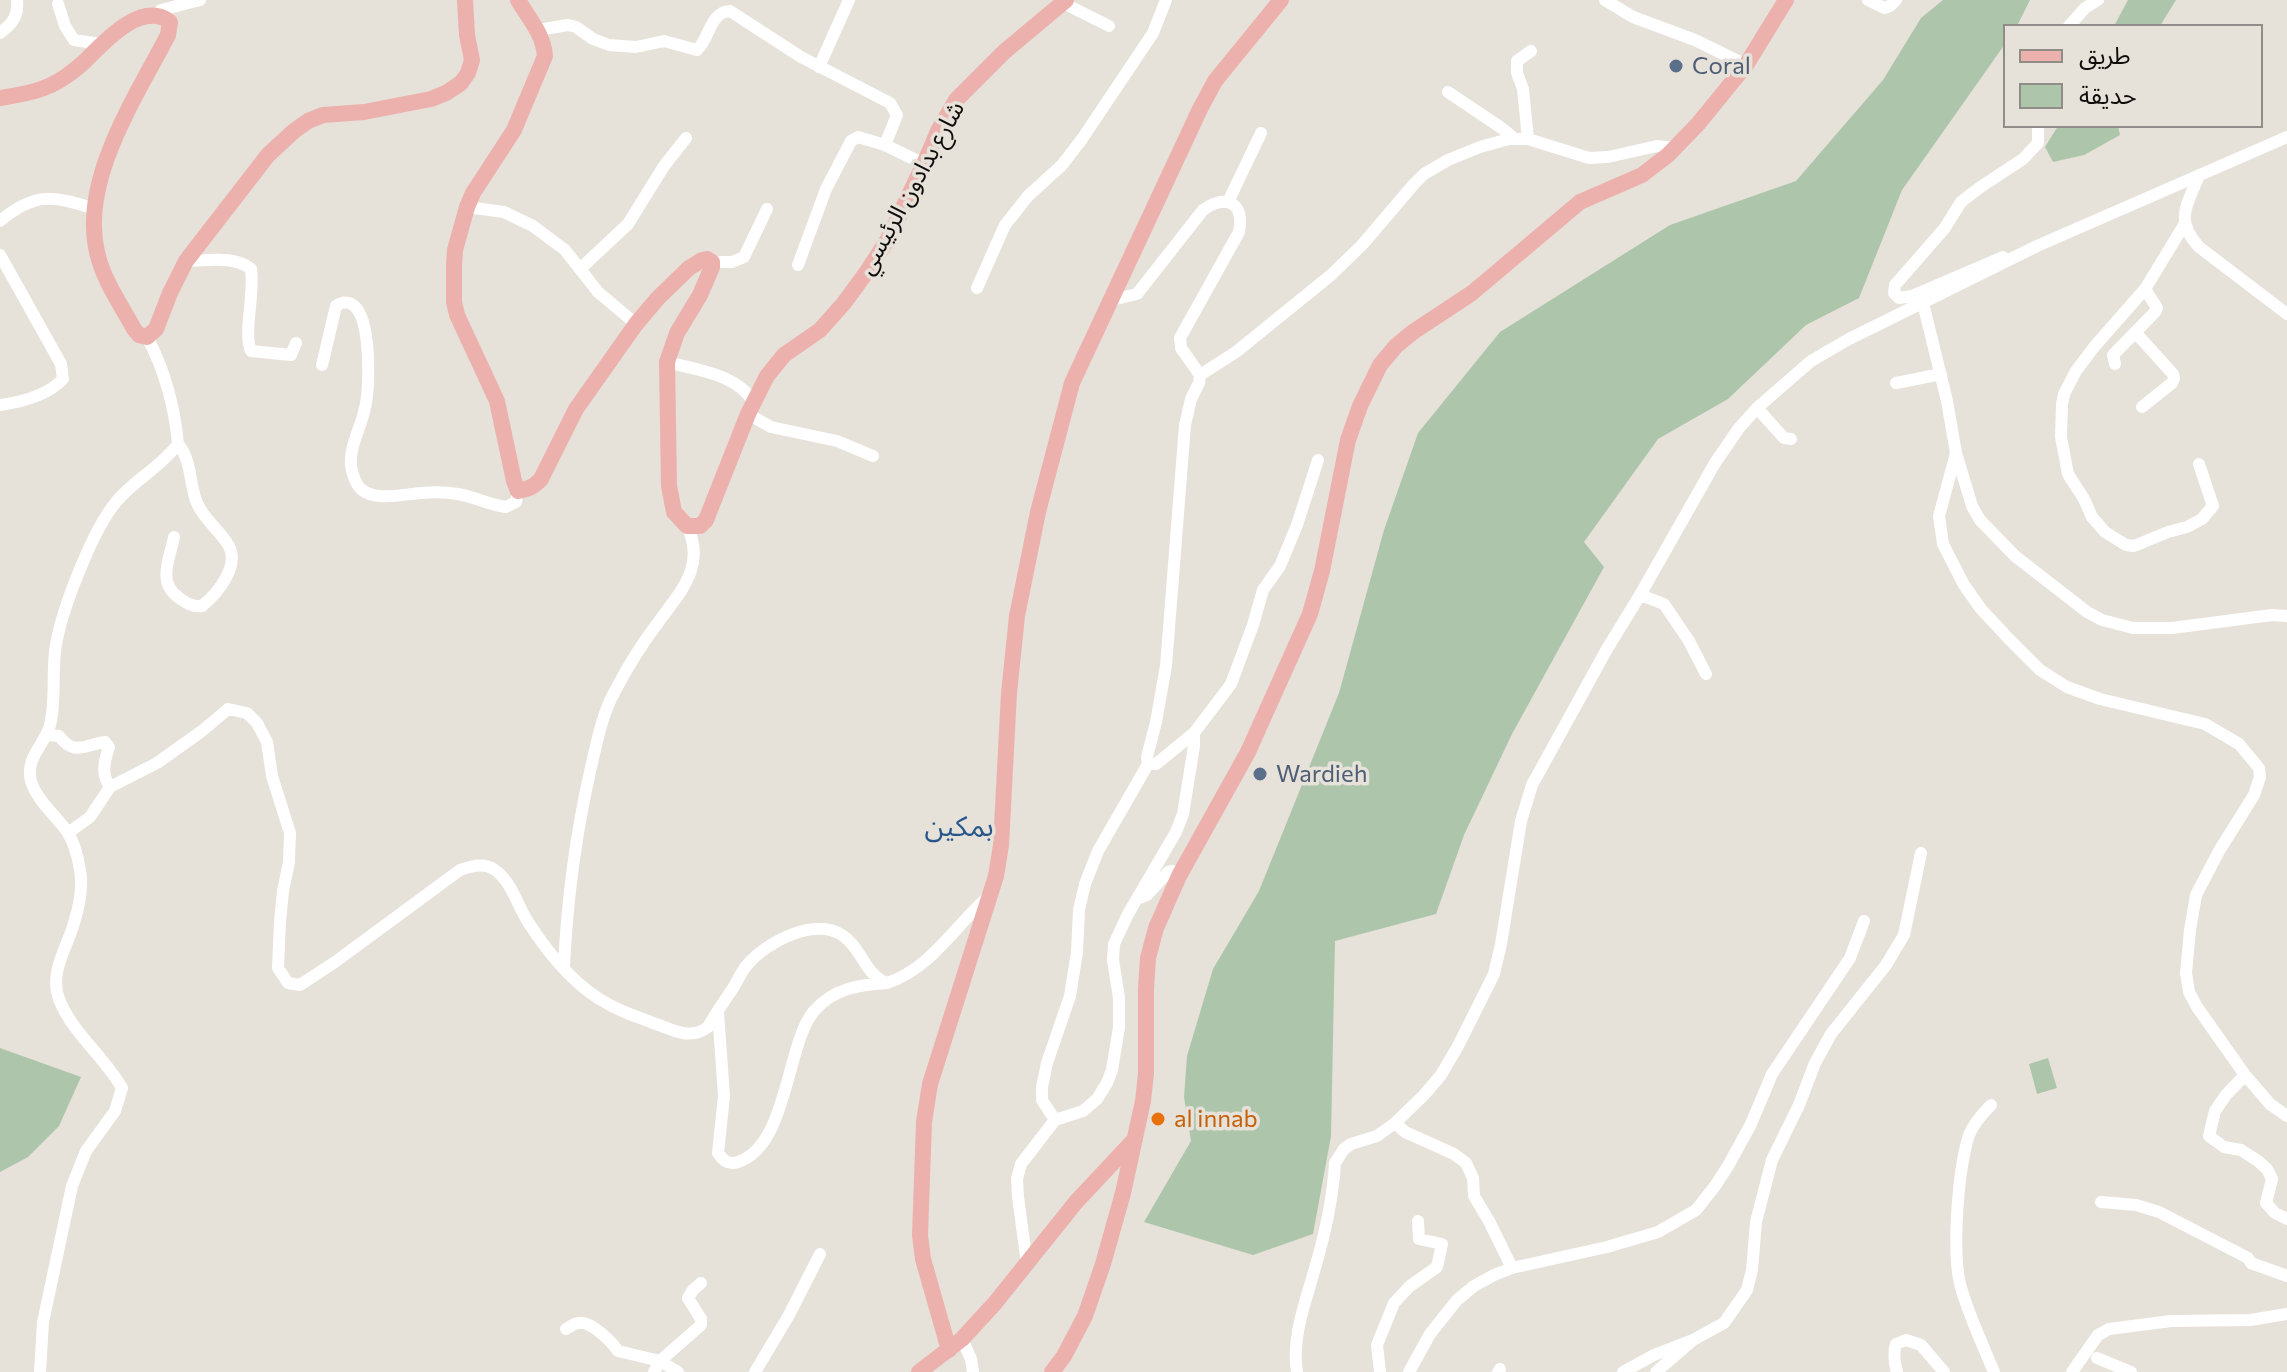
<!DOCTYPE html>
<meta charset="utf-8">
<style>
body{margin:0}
#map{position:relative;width:2287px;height:1372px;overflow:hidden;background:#e6e1d9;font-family:Commissioner,"Noto Sans Arabic",sans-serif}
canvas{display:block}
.legend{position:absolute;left:2003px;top:24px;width:260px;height:104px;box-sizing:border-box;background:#e6e1d9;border:2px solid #908c87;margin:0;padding:10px 14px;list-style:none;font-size:24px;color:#0f0d0b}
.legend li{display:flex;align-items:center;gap:16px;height:40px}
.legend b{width:40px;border:2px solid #908c87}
</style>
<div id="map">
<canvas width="2287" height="1372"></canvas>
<ul class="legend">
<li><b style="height:10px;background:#ecb1ad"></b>طريق</li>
<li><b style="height:22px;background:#adc6ab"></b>حديقة</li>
</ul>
</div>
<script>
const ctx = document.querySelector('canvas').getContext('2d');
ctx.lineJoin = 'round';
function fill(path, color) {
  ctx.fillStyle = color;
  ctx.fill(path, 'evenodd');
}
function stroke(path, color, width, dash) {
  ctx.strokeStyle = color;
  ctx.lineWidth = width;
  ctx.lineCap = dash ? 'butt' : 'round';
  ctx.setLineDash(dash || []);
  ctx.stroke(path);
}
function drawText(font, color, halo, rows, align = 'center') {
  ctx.font = font + ' Commissioner,"Noto Sans Arabic",sans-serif';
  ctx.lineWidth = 7;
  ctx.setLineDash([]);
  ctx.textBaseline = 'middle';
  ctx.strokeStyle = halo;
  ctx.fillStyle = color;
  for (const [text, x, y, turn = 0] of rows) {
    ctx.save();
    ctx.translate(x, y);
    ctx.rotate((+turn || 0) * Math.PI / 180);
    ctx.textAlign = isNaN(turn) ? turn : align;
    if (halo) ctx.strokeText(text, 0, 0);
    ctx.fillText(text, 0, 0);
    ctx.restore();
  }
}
const green = new Path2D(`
 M1943,0H2030L2017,26H2005V44L1902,190L1859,298L1806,325L1728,399L1658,439L1584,542L1604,567L1512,734L1464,835L1436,914L1335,941L1331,1136L1313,1234L1253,1255L1144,1222L1191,1141L1184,1097L1187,1056L1213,969L1259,891L1339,693L1384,530L1418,433L1500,332L1670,225L1796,181L1883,80L1921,18Z
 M2128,0H2176L2160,26H2114Z
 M2058,126H2118L2120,135L2084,155L2053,162L2045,147Z
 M0,1048L81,1077L59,1126L28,1157L0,1172Z
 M2048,1058L2057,1088L2037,1094L2029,1064Z`);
const minor = new Path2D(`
 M1605,0L1633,17L1695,40L1746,65
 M1868,0L1884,8L1890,6L1896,0
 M1063,3L1109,26
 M58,4L65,26L74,40L101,44
 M161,10L200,0
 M2069,26L2085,8L2098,0
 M538,30L568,25L576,27L593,39L609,45L636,47L664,41L697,50C710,38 710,12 730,11L801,57L890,103L897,115L885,145L924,164
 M0,33C12,24 19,16 17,0
 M819,67L849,0
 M1448,92L1503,129L1515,139
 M1528,139L1523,89L1517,73V61L1531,51
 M2199,175C2187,206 2174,219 2199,247L2287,314
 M1228,202L1261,133
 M467,207L504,212L533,226L565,250L598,292L636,324
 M0,221C36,191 54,196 95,209
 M2184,225L2145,289L2094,347L2076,371L2064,394L2062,404L2061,437L2068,474L2084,499L2092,517L2105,532L2126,545L2134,546L2168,532L2187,527L2202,519L2213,506L2199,464
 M0,255L61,364L63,379C47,396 22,402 0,405
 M2003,257L1912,296L1899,298L1894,293L1895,285L1944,229L1961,202L1979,188L2023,159L2038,143V126
 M186,261C207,261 234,255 251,269C255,292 243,334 251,351L291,355L296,343
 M712,262H732L744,257L767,209
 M798,265L826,189L851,141L858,137L885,145
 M580,269L628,224L664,166L686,138
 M977,288L1005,225L1028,196L1062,165L1082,139L1153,33L1166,0
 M1923,303L1947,401L1956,453L1972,506L1980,520L2015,556L2087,612L2102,620L2133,628H2172L2272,615L2287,616
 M2135,332L2173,374L2174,378L2172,383L2142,407
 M667,362C696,370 738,374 754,403
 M2115,364L2113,355L2155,312L2157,308L2145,289
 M322,365L336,306C343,301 351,301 357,309C371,327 370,391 364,412C360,429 349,448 351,466C352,473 356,485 361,489C375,502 404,494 421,493C433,492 446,492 458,494C475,497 490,505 506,507L516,502L518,491
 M1200,375L1236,352L1331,275L1362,245L1414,184L1424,174L1448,160L1480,147L1509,139H1528L1589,158L1608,157L1657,146L1676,148
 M1896,383L1941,374
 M1757,408L1784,438L1791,439
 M748,414L771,427L837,441L873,456
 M1956,453L1939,516L1943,544L1964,585L1981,609L2009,639L2040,670L2067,687L2100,699L2205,724L2239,744L2259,768L2260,777L2254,795L2219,851L2196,895L2190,930L2186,973L2189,992L2197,1007L2245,1075L2226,1095L2215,1111L2209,1136L2224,1147L2241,1150L2258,1161L2267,1169L2272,1179L2266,1203L2275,1213L2287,1219
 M174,537C170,558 157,582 178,597C186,603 192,607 202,606C218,593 242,564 227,543C218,529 203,518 197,503C189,484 192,460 178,444
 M1640,595L1664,604L1689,641L1706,674
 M46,735L59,736C74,756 84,745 105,742L109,747C104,762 101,774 110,787
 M1148,764H1156L1194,733L1231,684L1253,625L1263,590L1280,566L1297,525L1318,460
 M68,833L90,817L110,787L157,763L202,731L228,709L247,713L257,723L267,742L272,776L290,833L289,862L283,891L280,922L278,968L288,983L300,985L335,962L460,870C472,866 484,862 495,870C512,882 517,905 528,922C548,953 576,988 610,1005C624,1013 641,1018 656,1024C675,1031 691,1040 708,1027C716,1012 726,999 735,985C739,978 742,970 748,964C767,942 814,917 842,935C862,948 864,974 887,983C932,968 955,925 989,896
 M1137,899L1147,895L1168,872L1172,871L1179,876
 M564,967C567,900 576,833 591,767C597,742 602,714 615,691C627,668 641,645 657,624C679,593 707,567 687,526
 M718,1012L724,1096L718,1153C723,1161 729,1165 738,1162C788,1146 786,1044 814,1011C834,988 859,985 887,983
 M2245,1075L2270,1104L2287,1116
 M1991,1105C1982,1114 1974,1123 1969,1135C1958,1170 1952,1249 1960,1284C1968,1314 1982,1343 1994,1372
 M1055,1120L1042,1100V1087L1047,1063L1070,996L1077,952L1079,910L1085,884L1098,851L1148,764L1147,757L1156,722L1166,666L1185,425L1191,399L1199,383L1200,375L1181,348L1180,338L1239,232C1245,202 1226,194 1203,210L1137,294L1111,300
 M1395,1123L1405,1132L1454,1154L1466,1163L1473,1178L1474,1196L1489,1221L1512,1268
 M2101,1202L2136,1205L2159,1212L2248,1258L2251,1263L2287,1276
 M1027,1264L1018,1197L1017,1179L1021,1164L1055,1120L1083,1111L1097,1099L1107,1083L1112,1070L1119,1027V998L1113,960L1114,944L1128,914L1176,832L1183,814L1194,746V733
 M566,1329C570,1327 574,1323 579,1323C591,1321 612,1342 618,1351L660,1361L654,1372
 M962,1339L971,1359L973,1372
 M2097,1358L2131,1372
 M40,1372L43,1322L72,1186L86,1151L115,1111L122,1088C104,1056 72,1033 59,999C49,972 67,948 74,923C79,907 83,886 80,870C78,857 73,840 66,830C55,815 36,799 31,781C25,757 45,745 50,725C56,702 52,676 55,652C59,615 92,531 116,502C134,480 161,467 178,444C175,408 164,368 147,337
 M678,1372L660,1361L701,1325V1319L688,1298L693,1290L701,1283
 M755,1372L789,1315L820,1254
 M1297,1372C1291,1338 1306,1301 1315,1268C1325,1234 1333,1198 1335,1163L1344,1149L1351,1144L1377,1136L1395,1123L1424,1095L1441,1075L1458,1046L1494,974L1501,944L1521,821L1532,785L1607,649L1640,595L1715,463L1739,428L1757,408L1811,361L1849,339L2037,246L2287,137
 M1380,1372L1377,1345L1394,1303L1410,1286L1437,1267L1442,1244L1419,1239L1418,1221
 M1409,1372L1430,1334L1457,1300L1474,1286L1494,1275L1512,1268L1607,1247L1658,1232L1696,1210L1715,1186L1728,1166L1751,1124L1772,1074L1850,958L1864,921
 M1498,1372L1500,1369
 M1623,1372L1654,1355L1690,1341
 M1656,1372L1693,1340L1724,1323L1747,1290L1752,1270L1756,1222L1772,1160L1799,1105L1815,1063L1831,1034L1886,965L1904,935L1921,853
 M1897,1372C1894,1362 1893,1354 1896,1344L1906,1340L1921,1345L1944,1372
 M2072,1372L2098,1335L2109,1329L2171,1321L2250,1320L2287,1314`);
const major = new Path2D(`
 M518,0C529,19 543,33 545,56L514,130L473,193L467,207L455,250L454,266V302L457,315L497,401L514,481L518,491C528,489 534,487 541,479L576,409L636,324L658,298L689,268L702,260L707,259L712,262V267L700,295L677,333L667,362L669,486L674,512L687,526H700L706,520L748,414L767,376L784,355L820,330L844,303L866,273L888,239L924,164L939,129L956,100L1004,52L1066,0
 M0,98C24,94 45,91 65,77C72,72 79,67 85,61C105,41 142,0 170,22L168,35C136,97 80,180 97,252C103,280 121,305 134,329L139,335L147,337L156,329L170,293L186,261L268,155L294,131L308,121L323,115L364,112L431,99L446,93L461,83L468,73L472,60L467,35L465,0
 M949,1350L923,1259L920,1235L924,1122L930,1084L996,876L1001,845L1009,693L1017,616L1038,512L1072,383L1200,109L1215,81L1281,0
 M919,1372L962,1339L995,1303L1076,1202L1135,1139
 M1052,1372L1064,1356L1085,1316L1103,1264L1123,1193L1143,1101L1146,1073V989L1148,958L1156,928L1179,876L1248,752L1310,614L1322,571L1348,440L1360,406L1380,365L1396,346L1413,332L1472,293L1580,202L1642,175L1668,155L1698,124L1746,65L1786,0`);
const markers = [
 [1676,66,8,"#5c6f8a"],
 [1260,774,8,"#5c6f8a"],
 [1158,1119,8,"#e8710a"]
];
const serviceNames = [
 ["Coral",1692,66],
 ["Wardieh",1276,774]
];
const streetNames = [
 ["شارع بدادون الرئيسي",911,188,-61]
];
const foodNames = [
 ["al innab",1174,1119]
];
const quarterNames = [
 ["بمكين",959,827]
];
fill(green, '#adc6ab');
stroke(minor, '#fff', 12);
stroke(major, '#ecb1ad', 16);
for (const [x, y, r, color] of markers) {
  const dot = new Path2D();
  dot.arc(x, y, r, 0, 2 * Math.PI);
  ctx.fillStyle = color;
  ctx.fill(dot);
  stroke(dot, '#e6e1d9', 3);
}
drawText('24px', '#4e5e75', '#e6e1d9', serviceNames, 'left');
drawText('24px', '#0f0d0b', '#e6e1d9', streetNames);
drawText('24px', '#c56008', '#e6e1d9', foodNames, 'left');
drawText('28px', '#27568a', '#e6e1d9', quarterNames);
</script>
